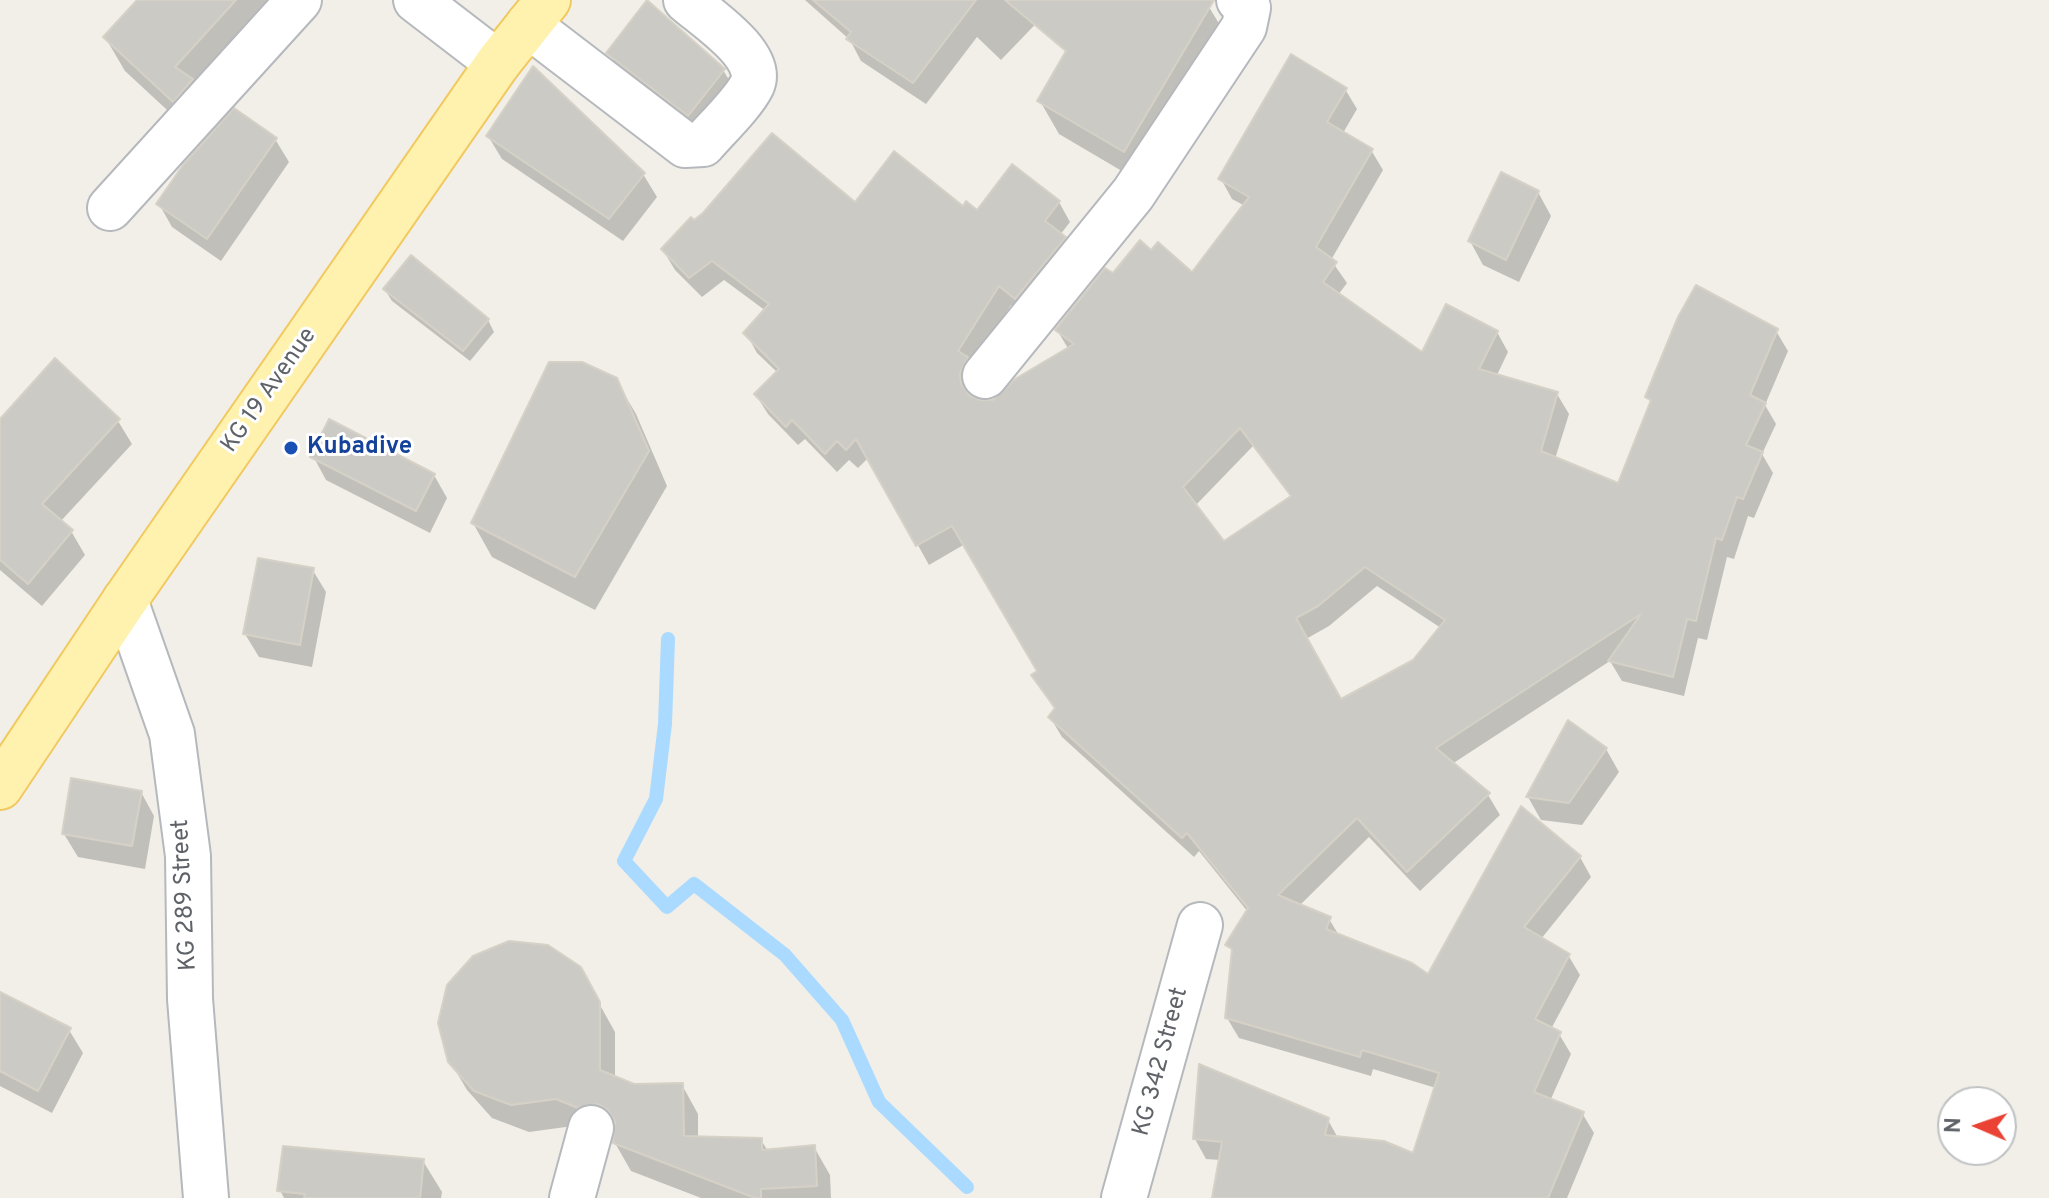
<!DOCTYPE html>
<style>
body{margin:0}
#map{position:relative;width:2049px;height:1198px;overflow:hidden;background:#f1efe8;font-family:Overpass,sans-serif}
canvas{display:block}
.north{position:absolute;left:1937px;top:1086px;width:80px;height:80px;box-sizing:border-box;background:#fff;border:2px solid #bfc1c3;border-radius:50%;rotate:272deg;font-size:22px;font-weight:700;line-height:32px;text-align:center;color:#5f6368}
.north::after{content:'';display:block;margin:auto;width:28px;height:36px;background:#ea4335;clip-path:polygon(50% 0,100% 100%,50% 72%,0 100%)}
</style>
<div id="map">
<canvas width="2049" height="1198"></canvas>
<div class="north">N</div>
</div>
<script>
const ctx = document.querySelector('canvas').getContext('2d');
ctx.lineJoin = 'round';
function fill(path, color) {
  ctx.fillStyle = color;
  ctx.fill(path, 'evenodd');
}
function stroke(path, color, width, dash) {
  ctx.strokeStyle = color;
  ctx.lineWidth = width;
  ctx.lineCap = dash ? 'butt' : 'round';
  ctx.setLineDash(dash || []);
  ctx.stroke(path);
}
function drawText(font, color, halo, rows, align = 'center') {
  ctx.font = font + ' Overpass,sans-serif';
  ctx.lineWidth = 6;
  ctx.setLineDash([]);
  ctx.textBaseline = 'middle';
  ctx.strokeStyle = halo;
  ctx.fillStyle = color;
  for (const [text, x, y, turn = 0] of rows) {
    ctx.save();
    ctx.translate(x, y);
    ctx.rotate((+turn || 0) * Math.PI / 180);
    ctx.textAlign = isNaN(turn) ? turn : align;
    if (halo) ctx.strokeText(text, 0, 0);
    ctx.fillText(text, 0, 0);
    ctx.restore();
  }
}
const shadow = new Path2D(`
 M139,0H276L193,134L125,71L105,37Z
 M805,0H1046L1051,8L1001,60L977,37L926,104L861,61L850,40Z
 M1099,0H1198L1209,7L1229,40L1144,184L1059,134L1040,101Z
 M609,53L723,70L737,93L702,138L622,76Z
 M1345,89L1357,109L1343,133L1371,150L1383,170L1331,260L1347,283L1338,295L1423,355L1497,332L1508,352L1497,375L1557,394L1569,414L1555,459L1619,486L1652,404L1647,397L1776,331L1788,351L1765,405L1776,424L1762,454L1773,473L1754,518L1748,516L1734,559L1727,557L1707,640L1698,638L1684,696L1622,681L1610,661L1452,764L1488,795L1500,815L1420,891L1369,837L1299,906L1329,919L1340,937L1429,977L1580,857L1591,877L1541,939L1568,955L1580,975L1551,1029L1559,1034L1571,1054L1550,1101L1582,1113L1594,1133L1567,1198H1214L1221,1160L1206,1159L1195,1139L1328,1120L1338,1138L1414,1156L1436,1088L1373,1069L1371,1076L1239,1038L1227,1018L1234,955L1228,945L1248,912L1199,851L1194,857L1062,737L1050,717L1055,710L1034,676L1040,671L965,544L929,565L869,457L858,468L849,460L837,472L805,439L798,445L768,414L756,395L778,373L757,353L746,333L766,311L724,280L702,297L675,270L663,250L694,223L855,204L977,213L1059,202L1070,222L1060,235L1076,258L1027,318L1011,305L971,367L978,379L971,398L980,402L994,401L1069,350L1057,330L1113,276L1192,275L1245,206L1232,199L1221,179ZM1253,446L1292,498L1224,543L1195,506ZM1377,586L1441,628L1414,661L1341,701L1306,639L1329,626Z
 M488,136L643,174L657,197L623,241L502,159Z
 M275,139L289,162L221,261L172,227L159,204Z
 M1538,192L1551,216L1519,282L1483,265L1470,241Z
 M385,290L488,320L494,332L470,361L392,301Z
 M616,380L636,414L667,486L595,610L492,557L473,523Z
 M118,421L132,444L60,522L71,531L85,555L42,606L0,570V422Z
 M313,456L434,475L447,498L430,533L326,480Z
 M312,569L326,592L312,667L259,657L245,634Z
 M1606,749L1619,772L1582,825L1541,820L1528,797Z
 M141,792L154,816L145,869L78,857L64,834Z
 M596,998L615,1032V1079L634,1086L682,1085L698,1114V1138L761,1140L768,1151L814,1147L830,1175L831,1198H701L631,1171L615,1143L616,1132L595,1135L573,1126L529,1132L492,1118L467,1090L450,1061Z
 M0,1006L69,1030L83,1053L52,1113L0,1086Z
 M423,1161L442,1192L441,1198H284L280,1190Z`);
const stream = new Path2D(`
 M668,639L665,724L656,799L624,861L667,907L694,884L785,955L842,1020L879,1102L967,1187`);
const building = new Path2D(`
 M137,0H236L175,67L193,79L173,102L103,37Z
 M647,0L725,69L688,116L606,53Z
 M813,0H976L913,83L846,39L851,32Z
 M1005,0H1214L1124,152L1037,101L1066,51Z
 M1291,54L1347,88L1327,122L1373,149L1316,247L1337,262L1323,282L1422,352L1446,304L1498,331L1479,369L1558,392L1541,451L1618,483L1651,400L1645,397L1678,317L1696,285L1778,329L1750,395L1766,403L1746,445L1763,452L1743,499L1737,497L1722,540L1716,538L1696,621L1687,619L1673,677L1608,661L1641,614L1436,748L1490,793L1407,872L1357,818L1278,895L1331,917L1326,929L1412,963L1428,974L1521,806L1581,856L1524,927L1570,954L1535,1019L1561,1032L1534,1092L1584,1112L1548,1198H1212L1222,1142L1193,1139L1199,1064L1329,1118L1325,1135L1384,1141L1413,1153L1439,1073L1362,1050L1360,1057L1225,1018L1232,949L1225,945L1248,908L1187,833L1182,838L1048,717L1055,708L1031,675L1037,671L952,526L916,546L856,439L846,450L837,441L825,454L792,420L786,427L754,394L779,369L743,333L769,304L712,261L689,278L661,249L691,217L694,220L703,213L772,133L855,202L894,151L963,206L966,201L977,210L1012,164L1060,201L1045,221L1066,237L1015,299L999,286L958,351L968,357L960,373L961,384L969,395L980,400H993L1015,379L1074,344L1055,330L1105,268L1113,273L1140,240L1151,250L1158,242L1192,272L1249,197L1218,179ZM1240,428L1291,496L1224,541L1183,487ZM1365,567L1445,620L1413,660L1341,699L1296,618L1318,606Z
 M533,66L645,173L609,219L486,136Z
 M234,108L277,138L207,239L156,204L183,165Z
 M1501,172L1539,191L1506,260L1468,241Z
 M411,255L489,319L463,351L383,289Z
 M55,358L120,419L42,504L73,530L28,584L0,560V419Z
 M549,362H582L617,378L649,451L575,577L471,523Z
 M329,419L435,474L416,511L310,457Z
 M258,558L314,568L300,645L243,634Z
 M1568,720L1607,748L1569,803L1526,797Z
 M71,778L142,791L132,846L62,834Z
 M509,941L548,945L581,967L600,1002V1070L634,1084L683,1083L684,1136L762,1138V1150L815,1145L817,1186L761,1189V1198H755L613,1143L615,1121L608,1110L598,1104L578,1108L556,1099L511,1105L474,1091L448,1062L438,1023L447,985L473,956Z
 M0,992L71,1028L38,1091L0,1071Z
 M283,1146L424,1159L420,1198H304L305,1194L277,1191Z`);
const minor = new Path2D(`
 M416,0L498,63
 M528,25L685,145L703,144C716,129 744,102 752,85C765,55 705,17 686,0
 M110,208L299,0
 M985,376L1133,194L1244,27L1248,8L1239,0
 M125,600L172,734L188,856L190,999L206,1198
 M572,1198L591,1128
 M1124,1198L1200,925`);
const major = new Path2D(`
 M0,787L125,600L498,63L548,0`);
const markers = [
 [291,448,8,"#1a4fb4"]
];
const streetNames = [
 ["KG 19 Avenue",270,391,-55],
 ["KG 289 Street",186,895,-93],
 ["KG 342 Street",1162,1062,-75]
];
const transitNames = [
 ["Kubadive",307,448]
];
fill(shadow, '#0003');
stroke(stream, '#aadaff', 14);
fill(building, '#cccac5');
stroke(building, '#d6d1c6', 2);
stroke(minor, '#b5b8bc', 48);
stroke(major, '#f2c960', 48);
stroke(minor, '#fff', 44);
stroke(major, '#fff2af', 44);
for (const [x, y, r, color] of markers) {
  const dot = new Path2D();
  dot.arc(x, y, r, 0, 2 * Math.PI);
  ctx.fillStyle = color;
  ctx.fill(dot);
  stroke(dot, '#fff', 3);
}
drawText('24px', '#5f6368', '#fff', streetNames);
drawText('bold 24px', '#164399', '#fff', transitNames, 'left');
</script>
